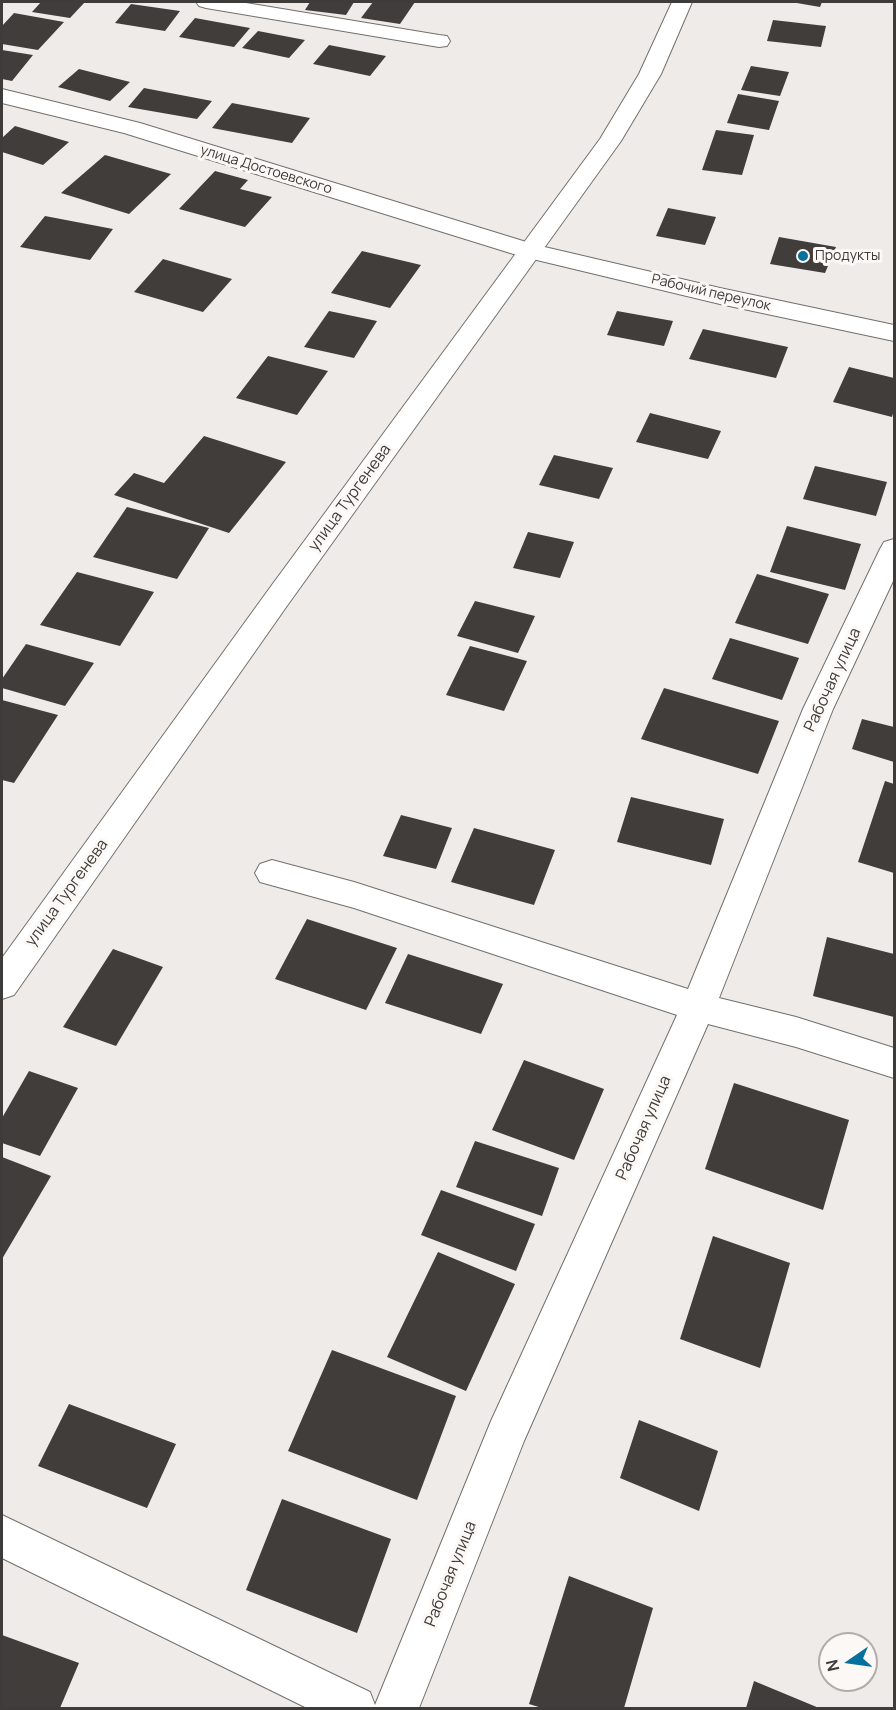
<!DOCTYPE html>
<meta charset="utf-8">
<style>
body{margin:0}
#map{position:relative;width:896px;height:1710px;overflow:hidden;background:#efebe8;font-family:Manrope,sans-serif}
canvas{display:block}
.frame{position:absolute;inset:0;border:3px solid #3e3c3b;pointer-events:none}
.north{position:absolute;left:818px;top:1632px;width:60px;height:60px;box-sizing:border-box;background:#fcf8f5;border:2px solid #b0adab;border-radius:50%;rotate:257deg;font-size:16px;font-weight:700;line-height:24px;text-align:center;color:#3e3c3b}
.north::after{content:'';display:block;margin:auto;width:21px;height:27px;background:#05719d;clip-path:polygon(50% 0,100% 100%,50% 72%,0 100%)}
</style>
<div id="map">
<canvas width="896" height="1710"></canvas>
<div class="frame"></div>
<div class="north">N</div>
</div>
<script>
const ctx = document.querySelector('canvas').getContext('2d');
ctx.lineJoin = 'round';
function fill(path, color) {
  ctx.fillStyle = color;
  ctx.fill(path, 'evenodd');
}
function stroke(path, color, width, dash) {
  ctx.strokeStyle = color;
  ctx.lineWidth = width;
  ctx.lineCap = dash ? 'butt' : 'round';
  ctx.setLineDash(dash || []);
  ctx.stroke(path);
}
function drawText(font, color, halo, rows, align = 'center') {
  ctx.font = font + ' Manrope,sans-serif';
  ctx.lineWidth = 6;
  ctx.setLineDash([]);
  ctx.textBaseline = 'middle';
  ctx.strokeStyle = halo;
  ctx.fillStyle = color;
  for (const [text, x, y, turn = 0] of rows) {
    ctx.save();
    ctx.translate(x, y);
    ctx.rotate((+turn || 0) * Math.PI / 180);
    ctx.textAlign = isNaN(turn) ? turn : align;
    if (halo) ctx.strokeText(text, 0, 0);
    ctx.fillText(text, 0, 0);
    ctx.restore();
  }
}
const building = new Path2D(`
 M41,2H85L70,18L32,12Z
 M310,2H354L346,15L305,10Z
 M373,2H415L400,24L361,18Z
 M791,2H822L820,7Z
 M131,4L180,11L165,31L115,23Z
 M14,13L64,22L38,50L2,44V26Z
 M195,18L250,28L234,47L179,37Z
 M773,20L826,26L821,47L767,41Z
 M258,31L305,40L289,58L242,48Z
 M329,45L386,56L370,76L313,64Z
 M2,50L33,55L12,81L2,79Z
 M751,66L789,72L780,96L741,90Z
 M79,69L130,82L110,101L58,87Z
 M144,88L212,101L197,119L128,107Z
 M738,94L779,101L769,130L727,123Z
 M232,103L310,118L292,143L212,128Z
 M15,126L69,142L43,165L2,152V138Z
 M716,130L754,135L742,175L702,170Z
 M105,155L171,174L129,214L61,193Z
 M215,171L248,180L240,189L272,197L245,227L179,209Z
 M668,208L716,217L705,245L656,236Z
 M45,216L113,229L90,260L20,247Z
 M779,237L836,247L825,273L770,264Z
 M362,251L421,265L390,308L331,293Z
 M163,259L232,279L203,312L134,292Z
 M329,311L377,321L354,358L304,347Z
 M617,311L673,321L664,346L607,335Z
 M703,329L788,347L776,378L689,359Z
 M268,356L328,371L297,415L236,398Z
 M849,367L894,378V410L892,417L833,402Z
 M650,413L721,431L708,459L636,442Z
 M204,436L286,462L229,533L114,495L134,473L164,483Z
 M554,455L613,468L599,499L539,485Z
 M815,466L887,482L876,516L803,499Z
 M127,507L209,528L177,579L93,557Z
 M787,526L861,544L845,590L770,572Z
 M528,532L574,542L560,578L513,568Z
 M77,572L154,592L120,646L40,625Z
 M757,574L829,594L808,644L735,623Z
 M475,601L535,616L518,653L457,636Z
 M730,638L799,658L782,700L712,679Z
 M26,644L94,663L65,706L2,688V679Z
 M470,646L527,661L504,711L446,695Z
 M664,688L779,721L758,774L641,739Z
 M2,700L58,715L14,783L2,780Z
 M862,719L894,727V762L852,749Z
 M885,781L894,784V873L858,862Z
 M631,797L724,819L711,865L617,842Z
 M401,815L452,828L436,869L383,856Z
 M474,828L555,850L534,905L451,882Z
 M307,919L397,948L366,1010L275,979Z
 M827,937L894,954V1017L813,996Z
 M113,949L163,967L116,1046L63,1027Z
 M408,954L503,984L481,1034L385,1003Z
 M524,1060L604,1089L574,1160L492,1130Z
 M29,1071L78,1088L40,1156L2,1143V1118Z
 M734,1083L849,1120L823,1210L705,1169Z
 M475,1141L559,1168L542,1216L456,1187Z
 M2,1157L51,1176L2,1259Z
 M441,1190L535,1224L516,1271L421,1235Z
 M713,1236L790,1263L760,1368L680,1339Z
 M438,1252L515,1284L466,1391L387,1357Z
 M332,1350L456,1396L417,1500L288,1451Z
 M69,1404L176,1444L147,1508L38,1466Z
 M639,1420L718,1451L699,1511L620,1478Z
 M282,1499L391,1539L357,1633L246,1590Z
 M569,1576L653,1608L624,1708H542L529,1704Z
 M2,1635L79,1663L60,1708H2Z
 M754,1681L819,1708H746Z`);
const minor = new Path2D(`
 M196,2H240L439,35L447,36L450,41L447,46L439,47L206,8L199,6Z
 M2,89L140,123L536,245L720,288L894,325V341L720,304L520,256L124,133L2,103Z
 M894,539V579L833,709L719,998L796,1017L894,1048V1078L796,1047L708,1024L524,1441L419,1708H307L2,1558V1515L370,1692L375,1705L491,1421L677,1015L354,908L260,882L255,873L260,864L272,860L354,882L688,989L803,709L880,549L884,542Z`);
const tertiary = new Path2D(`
 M672,2H692L661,74L621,141L289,603L14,995L2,999V958L269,589L600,139L639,74Z`);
const markers = [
 [803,256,6,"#05719d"]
];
const farStreetnames = [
 ["улица Достоевского",266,170,17],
 ["Рабочий переулок",711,293,13]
];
const farPoinames = [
 ["Продукты",815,256]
];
const streetNames = [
 ["улица Тургенева",350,498,-54],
 ["Рабочая улица",833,680,-65],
 ["улица Тургенева",67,893,-54],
 ["Рабочая улица",644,1128,-66],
 ["Рабочая улица",451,1574,-68]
];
fill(building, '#413d3b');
stroke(minor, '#736f6d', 2);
stroke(tertiary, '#736f6d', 2);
fill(minor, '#fff');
fill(tertiary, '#fff');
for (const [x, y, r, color] of markers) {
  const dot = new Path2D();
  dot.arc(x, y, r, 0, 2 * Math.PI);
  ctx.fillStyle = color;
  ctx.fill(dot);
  stroke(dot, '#fcf8f5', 2);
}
drawText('14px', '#3e3c3b', '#fcf8f5', farStreetnames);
drawText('14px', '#3e3c3b', '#fcf8f5', farPoinames, 'left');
drawText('16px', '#3e3c3b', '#fcf8f5', streetNames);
</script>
